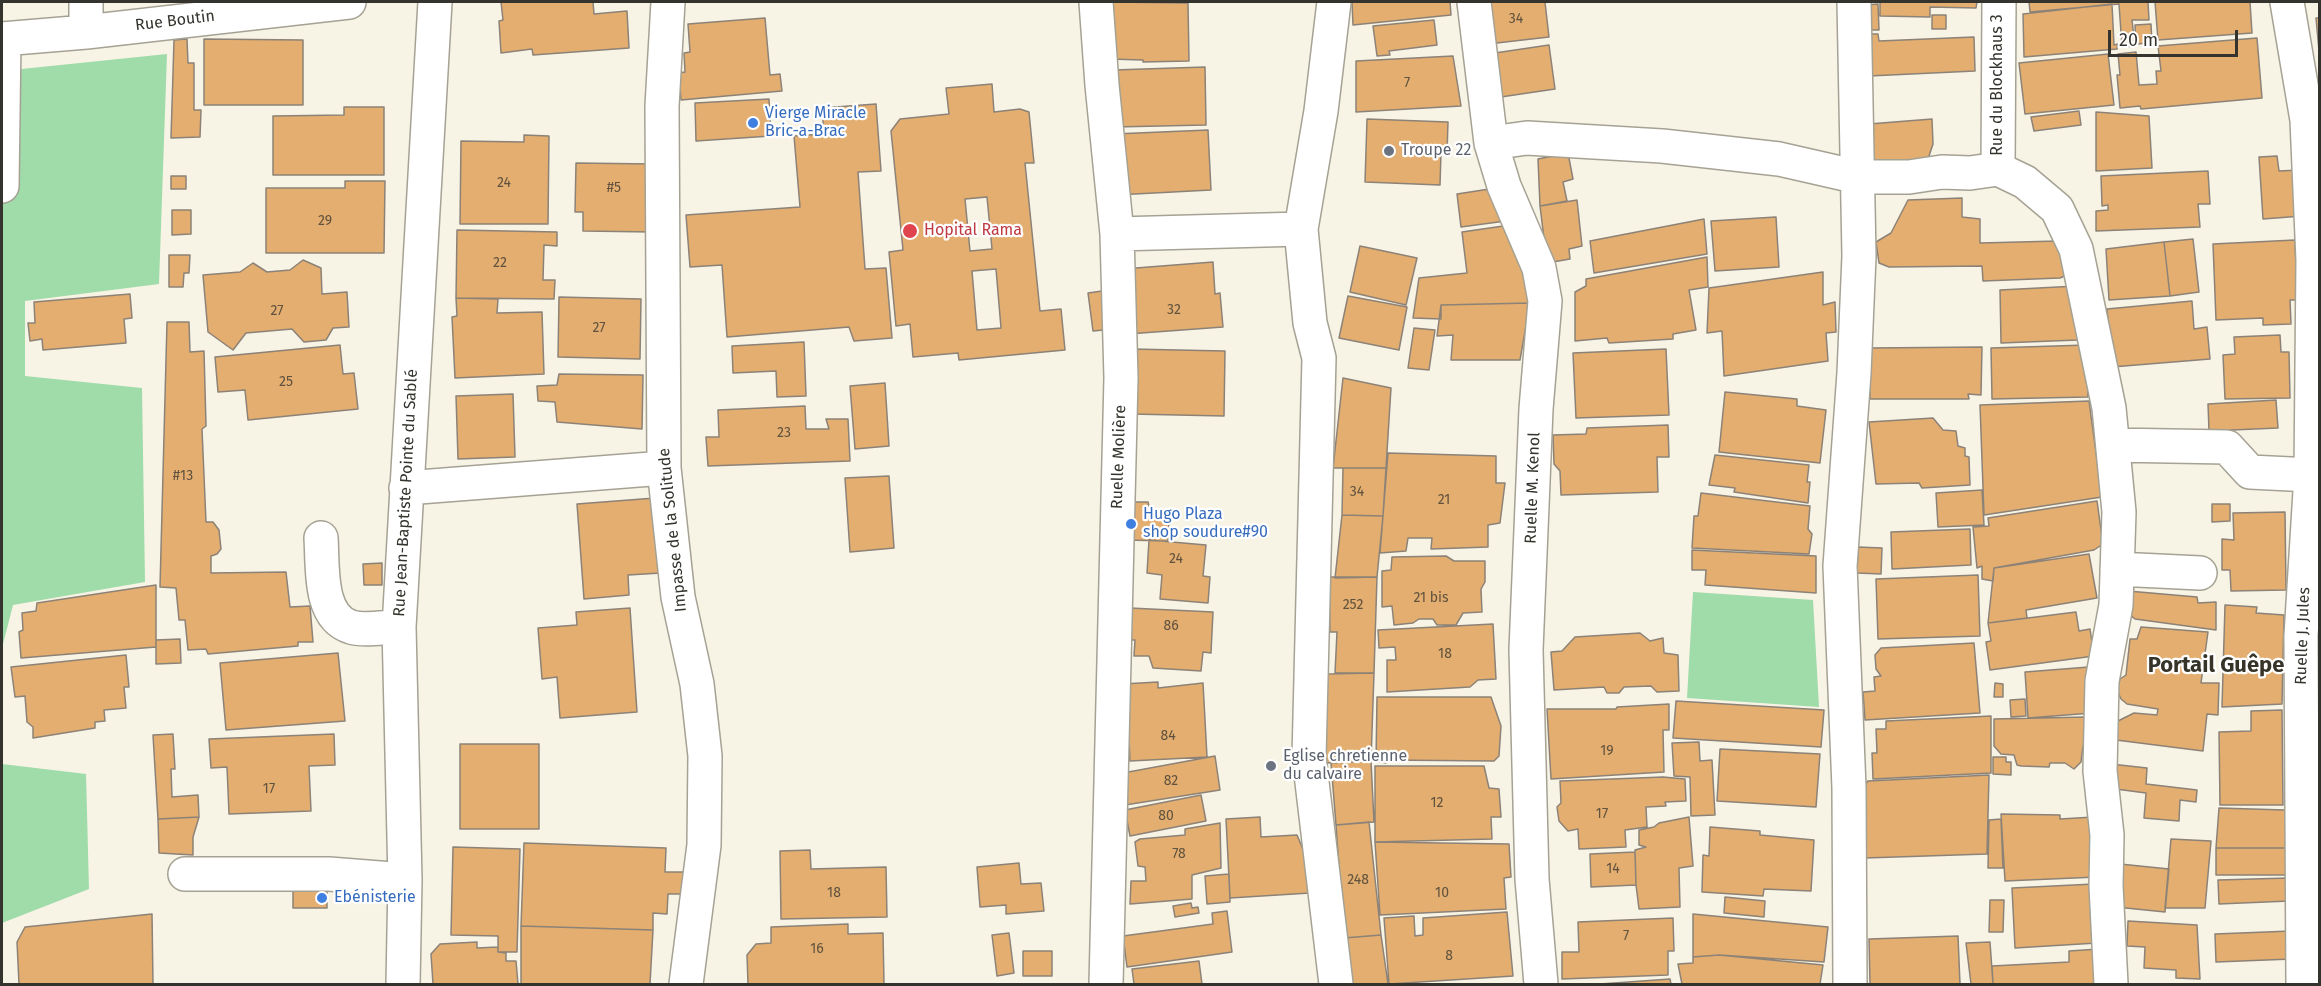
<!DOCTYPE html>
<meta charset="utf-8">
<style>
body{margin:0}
#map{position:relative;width:2321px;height:986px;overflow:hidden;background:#f7f4e5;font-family:"Fira Sans",sans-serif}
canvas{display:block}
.frame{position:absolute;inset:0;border:3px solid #34332d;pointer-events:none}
.scale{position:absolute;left:2108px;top:30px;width:130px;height:27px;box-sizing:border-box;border:3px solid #34332d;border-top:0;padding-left:8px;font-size:18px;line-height:21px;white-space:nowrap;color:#34332d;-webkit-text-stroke:4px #fff;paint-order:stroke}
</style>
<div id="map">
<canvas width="2321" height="986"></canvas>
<div class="frame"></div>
<div class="scale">20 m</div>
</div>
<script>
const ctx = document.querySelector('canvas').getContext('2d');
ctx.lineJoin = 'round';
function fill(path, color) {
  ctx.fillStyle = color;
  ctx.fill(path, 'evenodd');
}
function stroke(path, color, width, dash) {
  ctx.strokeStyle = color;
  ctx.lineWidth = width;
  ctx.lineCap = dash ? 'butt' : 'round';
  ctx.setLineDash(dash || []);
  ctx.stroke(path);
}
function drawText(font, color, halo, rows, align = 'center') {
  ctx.font = font + ' "Fira Sans",sans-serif';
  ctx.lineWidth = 4.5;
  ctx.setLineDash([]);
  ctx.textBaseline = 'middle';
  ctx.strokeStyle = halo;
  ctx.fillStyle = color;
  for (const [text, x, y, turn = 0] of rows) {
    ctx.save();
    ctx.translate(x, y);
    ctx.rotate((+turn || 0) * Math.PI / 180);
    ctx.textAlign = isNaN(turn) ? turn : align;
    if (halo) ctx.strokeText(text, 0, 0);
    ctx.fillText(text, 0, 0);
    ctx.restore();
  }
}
const green = new Path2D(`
 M167,54L159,284L25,301V376L142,388L145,582L13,605L2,648V71Z
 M1693,592L1813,600L1819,707L1687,698Z
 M2,764L86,774L89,889L2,923Z`);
const building = new Path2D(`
 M501,2H593L594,14L627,11L629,48L533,55L532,49L501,53L499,21L503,20Z
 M1112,2L1188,3L1189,61L1143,62V60L1109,59Z
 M1352,2H1450L1451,15L1353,25Z
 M1483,2H1545L1549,37L1488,44Z
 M1880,2H1977L1976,8L1930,7V17L1880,16Z
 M2029,2H2148L2149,20H2132L2135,46L2122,47L2119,4L2030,12Z
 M2155,2H2250L2252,33L2158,40Z
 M1878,4L1879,30H1868L1866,5Z
 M2112,4L2114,45L2118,44L2117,49L2024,57L2023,14Z
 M1932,15H1946V29H1932Z
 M765,18L770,75L780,74L782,91L681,100L679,73L685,72L684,53L690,52L688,24Z
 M2316,18H2320V51H2319Z
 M1434,20L1437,45L1389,51L1390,55L1377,56L1373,26Z
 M2151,24L2152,43L2136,44L2135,25Z
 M1867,34H1878L1879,41L1974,37L1975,71L1869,76Z
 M2257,38L2262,98L2141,109L2140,106L2120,108L2117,75H2120L2118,54L2136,52L2139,85L2157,84L2156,71H2161L2158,46Z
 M187,39L188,63H194V110H201L200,137L171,138L174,40Z
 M204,39L303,40V105H204Z
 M1549,45L1555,89L1494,98L1488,54Z
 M2108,54L2114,105L2025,114L2019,63Z
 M1453,56L1461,106L1356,112V61Z
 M1205,67L1206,125L1114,127L1113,70Z
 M992,84L994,112L1020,109L1029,112L1034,163H1025L1040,311L1061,309L1065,350L959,360L958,353L913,357L910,324L896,326L889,252L903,250L891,131L900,119L949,114L946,88ZM987,197L992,249L970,251L965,199ZM996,269L1001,328L977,330L972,271Z
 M769,99L771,136L696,141L695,103Z
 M876,104L881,171L858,172L865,269L886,268L892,338L854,341L849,327L727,337L722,265L690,267L686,215L800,207L794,136L824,134L822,108Z
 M344,107H384V175H273V116L344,115Z
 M2079,111L2081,125L2034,131L2031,117Z
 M2096,112L2149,116L2152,168L2096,171Z
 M1367,119L1448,122L1447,153H1441L1440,185L1365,182Z
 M1932,119L1933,144L1928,159L1872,170L1869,124Z
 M1208,130L1211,190L1116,195L1114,134Z
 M524,135L549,136L548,224H460L461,141L524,142Z
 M1568,153L1573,179L1563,182L1567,201L1540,206L1538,159Z
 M2277,156L2279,171L2299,170L2302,216L2263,219L2259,157Z
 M576,163L653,164L652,232L583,231V212H575Z
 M2208,171L2210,204H2198L2200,227L2096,231V211L2108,210V205L2102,206L2101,176Z
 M171,176H186V189H171Z
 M345,181H385L384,253H266V188H345Z
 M1509,186L1513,220L1461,227L1457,194Z
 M1962,198V217L1980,219V243L2058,241L2073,272L2060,278L1983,281L1982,266L1889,267L1879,263L1876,242L1891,233L1908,200Z
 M1577,200L1582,246L1569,249L1570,259L1547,263L1540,206Z
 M172,210H191V234L172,235Z
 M1776,217L1779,267L1715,271L1711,221Z
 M1704,219L1707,254L1594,273L1590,241Z
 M1517,224L1530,303L1441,305V319L1413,318L1419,278L1467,273L1462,232Z
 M457,230L557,232V246L544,245L543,280H555L554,299L456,298Z
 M2193,239L2199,292L2170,296L2164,242Z
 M2295,240L2297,300H2290L2291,324L2263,325V318L2216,320L2213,244Z
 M2164,242L2170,296L2109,300L2106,249Z
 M1360,246L1417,258L1406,305L1350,292Z
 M169,255H190L189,273H184L183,287H169Z
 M1707,257L1708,287L1689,290L1696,330L1673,334V339L1609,343L1607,338L1575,341V292L1586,286V279Z
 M303,260L321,268L322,294L347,292L349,327L333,328L326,340L304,342L292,329L246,333L233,350L208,332L203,275L240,272L253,263L267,272L290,270Z
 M1213,262L1215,294L1220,293L1223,327L1128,334L1123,269Z
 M1823,272V305L1835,302L1836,332L1826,333L1828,361L1724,376L1722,331L1707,333L1709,288Z
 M2077,286L2078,340L2001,343L2000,290Z
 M1109,290L1114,329L1093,331L1088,293Z
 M130,294L132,318L124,319L126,343L43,350L42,339L30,341L28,323H35L34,302Z
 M1348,296L1407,307L1399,350L1339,338Z
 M559,297L641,299L640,359L558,357Z
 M456,298L498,299L497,313L542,312L544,374L455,378L452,317L457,316Z
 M2192,301L2194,329L2207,327L2210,359L2112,367L2107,309Z
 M1530,303L1520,360H1451L1453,335L1437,336L1441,305Z
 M167,322H189L190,352L204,351L206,426L202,429L206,522H213L219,530L221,549L217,554L211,556V573L286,572L290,607L310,606L313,642H298V646L208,654L206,649L188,650L185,620H179L176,588L160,587Z
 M1414,328L1435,330L1429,370L1408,368Z
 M2280,335L2281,352H2289L2290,398L2225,399L2223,355L2235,354L2234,337Z
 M804,342L806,396L777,397L776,371L733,373L732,346Z
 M340,345L343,374L354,373L358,409L248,420L245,390L218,392L215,357Z
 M2087,345L2088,397L1992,399L1991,348Z
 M1982,347L1981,395L1968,394L1969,399H1870V348Z
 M1131,349L1225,351L1224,416L1130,414Z
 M1666,349L1669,415L1576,418L1573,353Z
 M559,374L643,375L642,429L557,422L555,402L538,401L537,386L557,385Z
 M1343,378L1391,388L1386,468H1333Z
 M885,383L889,446L855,449L850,386Z
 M1725,392L1797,399V406L1826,410L1820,463L1719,452Z
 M513,394L515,457L458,459L456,396Z
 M2276,400L2278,428L2209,431L2208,404Z
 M2089,401L2102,497L1984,515L1980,405Z
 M805,406L806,429H829L826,419H848L850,461L708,466L706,437H719L718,410Z
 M1933,418L1943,430L1956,431L1958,446L1965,448V456L1969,457L1970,485L1922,488L1919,483L1876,484L1869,422Z
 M1668,425L1669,457H1657L1658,492L1561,495L1560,471L1554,464L1553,435L1586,434L1587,428Z
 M1388,453L1496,456V483H1505L1500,523L1488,525V547L1431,549L1432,538H1408L1406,551L1380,553Z
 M1715,455L1809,465L1807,482H1810L1808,503L1734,492L1735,488L1709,485Z
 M1343,468H1386L1383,516L1342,515Z
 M889,476L894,548L850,552L845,478Z
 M1982,490L1984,525L1938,527L1936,493Z
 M1701,493L1810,506L1808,529L1812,534L1809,554L1692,548L1694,516H1698Z
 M655,498L661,573L628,575L629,595L584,599L577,504Z
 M2097,501L2103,544L2094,550L1994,568L1993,581L1982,579V566L1977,568L1973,527L1989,526L1988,518Z
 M1127,502H1148L1152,518L1169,519L1168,541L1125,540Z
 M2212,504H2230V521L2212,522Z
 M2285,512L2286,590L2231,591L2230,570H2222V539L2234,540L2233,513Z
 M1342,515L1383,516L1377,577L1335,578Z
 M1970,529L1971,565L1892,569L1891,532Z
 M1149,540L1206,545L1203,576L1210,577L1208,603L1160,599L1162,575L1147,573Z
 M1858,547L1882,548L1881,574L1857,573Z
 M1692,550L1816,556V593L1705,585L1706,570H1692Z
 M2089,554L2097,598L2026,610L2027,618L1988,623L1994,568Z
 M1446,556L1454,561H1485V582L1481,589L1482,612L1463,613L1456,625H1437L1433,619H1419L1413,623L1394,625L1392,606L1382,607V571L1391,570L1392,557Z
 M382,563V585H364L363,564Z
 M1978,575L1980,636L1878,639L1876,579Z
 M1329,577H1377L1374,673H1335L1337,632H1330Z
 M156,585V647L21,658L19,632L23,630L22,613L36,611L37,603Z
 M2128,591L2197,597L2198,603L2216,602V630L2135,619L2125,611Z
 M2225,605L2257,607L2256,613L2284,615L2282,704L2222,707Z
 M630,608L637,712L560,718L557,677L542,679L538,628L577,625L576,612Z
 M1130,608L1213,612L1211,653L1203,652L1201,671L1153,668L1149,656H1134L1135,640H1129Z
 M2076,612L2079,631L2090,629L2094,656L1990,670L1986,642L1991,641L1988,623Z
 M1493,624L1496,679L1478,680L1470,687L1387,692V660H1396L1395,647L1379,648L1378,630Z
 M2141,627L2208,632L2201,683H2219L2218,715L2207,714L2203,751L2116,740L2118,721L2134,713L2157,715L2158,709L2127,704L2121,699L2117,690L2120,679L2126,675L2130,639H2137Z
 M1640,633L1650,641L1663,638L1664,653L1678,655L1679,691L1657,692L1651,686L1624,687L1619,693H1607L1604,687L1554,690L1551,652L1562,651L1575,637Z
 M180,639L181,663L156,664V640Z
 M1974,643L1980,713L1865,720L1863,692L1875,691L1874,677L1881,676L1876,669L1875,655L1881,648Z
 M2320,649V697L2314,696Z
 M338,653L345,721L226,730L220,663Z
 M126,655L129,687H124L126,708L104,710L105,721L95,722V728L33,738V727L27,722L25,696L15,697L11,667Z
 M2089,667L2092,713L2028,718L2025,672Z
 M1374,673L1371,761L1324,763L1326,674Z
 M1158,682V688L1203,683L1207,757L1130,761L1128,715L1123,684Z
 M1995,683L2003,684V697H1994Z
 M1377,697H1491L1501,726L1499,756L1494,761L1386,760V763L1376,761Z
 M2025,699L2026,716L2011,717L2010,700Z
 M1676,701L1824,710L1821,747L1673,738Z
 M1669,704V730H1663L1664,772L1551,779L1547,709H1616L1617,707Z
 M2282,710L2283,805H2220L2219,732L2251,731V711Z
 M1991,716V773L1873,779L1872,753H1877L1876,729H1886V721Z
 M2086,717L2087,746H2083L2081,762L2074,769L2065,763H2050L2049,767L2021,766L2017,765L2014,755L2001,754L1994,746V719Z
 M173,734L175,769H171L172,797L198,795L199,817L158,819L153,735Z
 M334,734L335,765L309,766L311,811L229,814L227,767L211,768L209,739Z
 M1699,742L1700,761L1712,760L1715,815L1691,816L1690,777L1674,776L1672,743Z
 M460,744H539V829H460Z
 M1720,749L1820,754L1816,807L1717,801Z
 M1215,756L1220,790L1125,805L1123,773Z
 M1993,757H2006V762H2011V775L1993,774Z
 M1371,761L1374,822L1336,825L1331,763Z
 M2111,764L2147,768L2146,784L2197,790L2196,802L2180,800L2179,821L2144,818L2146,793L2108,788Z
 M1375,766H1484L1489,788L1499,789L1501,817H1491L1492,839L1375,842Z
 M1989,775L1987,854L1865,858L1862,789L1868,781Z
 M1663,777L1685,779L1686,801L1665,802L1666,806L1646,807L1647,827L1625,830L1626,847L1579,849L1578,829L1568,831L1559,821L1557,807L1561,803L1560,781Z
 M1201,795L1206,821L1130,836L1125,810Z
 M2219,808L2285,810L2289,815L2286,830L2288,848H2216Z
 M2001,814L2060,815V819L2094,817L2097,877L2005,881Z
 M199,817L193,837V855L159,853L158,819Z
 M1260,817L1261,837L1297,835L1307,859L1310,893L1230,898L1226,819Z
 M1689,817L1693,866L1679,868L1680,907L1639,909L1636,885L1635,850L1646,847L1639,845V830L1654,827L1659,823Z
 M2001,819L2003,868H1988L1989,820Z
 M1369,822L1381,935L1344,938L1336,825Z
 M1220,823L1221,868L1192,875V899L1130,904L1131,881H1146L1145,867L1138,866L1135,842L1140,839L1185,835V829Z
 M1710,827L1760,831V835L1814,840L1811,891L1764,889L1763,896L1702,892L1703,855L1709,856Z
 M2171,839L2211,841L2205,908H2165Z
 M1375,842L1509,844L1511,877L1504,878L1506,909L1380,915Z
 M524,843L666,848L665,872H684V894H668L667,914L653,913V930L521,926Z
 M453,847L520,849L517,952H498V936L451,935Z
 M2216,848H2288V875H2216Z
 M810,850L811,869L886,867L887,917L781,919L780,851Z
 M1635,852L1636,885L1591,887L1590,854Z
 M1019,863L1021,884L1041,883L1044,911L1006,914V905L980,907L977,867Z
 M2120,864L2169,869L2165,912L2116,907Z
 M1229,874L1230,902L1207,904L1205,876Z
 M2288,878L2289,901L2219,904L2218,880Z
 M2094,884L2097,943L2015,948L2012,888Z
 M293,888L327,889V908H293Z
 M1725,897L1765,901L1764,917L1724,913Z
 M1990,900H2004L2003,932H1989Z
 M1191,903L1192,908L1198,907L1199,913L1175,917L1173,906Z
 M1227,911L1232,952L1127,967L1123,936L1213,924L1212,913Z
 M1507,912L1513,976L1389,984L1384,918L1414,916L1415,936L1423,935V918Z
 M152,914L153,984H19L17,942L25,927Z
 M1693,914L1828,927L1824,962L1719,955L1693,957Z
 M1673,918L1674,951H1668V975L1562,979V952H1579L1578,922Z
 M2128,921L2197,925L2200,979L2176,978V970L2144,968L2145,947L2127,946Z
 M848,924V934L883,933L884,984H748L747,955L756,944L771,943V927Z
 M521,926L653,930L650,984H521Z
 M2291,931L2292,959L2216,962L2215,934Z
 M1009,933L1014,973L997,976L992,935Z
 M1381,935L1388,984H1348L1344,938Z
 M1958,936L1960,984H1870L1869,939Z
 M477,942V948L498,947V952L506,953V961H516L518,984H433L431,954L440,944Z
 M1990,942L1993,984H1971L1966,943Z
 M2099,949L2101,984H1993L1992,966L2069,962V951Z
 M1023,951H1052V976H1023Z
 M1719,955L1823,965L1820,984H1682L1678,964L1693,963V957Z
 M1199,961L1202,984H1134L1132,969Z
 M1670,979L1671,984H1600Z`);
const minor = new Path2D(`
 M668,2L662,106L664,468L678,597L697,684L705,756L704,845L686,984
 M1096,2L1102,85L1117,234L1121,378L1106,984
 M1474,2L1491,143L1504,186L1539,268L1545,301L1536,409L1526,650L1532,879L1541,984
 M2287,2L2307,120L2313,260L2311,475L2301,636L2303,984
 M86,32V2
 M2,39L86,32L349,2
 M1491,143L1527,138L1662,146L1779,159L1858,177H1909L1942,172L1970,173L1998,169L2025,182L2057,209L2076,249L2109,408L2119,512L2116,605L2102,681L2100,771L2107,835L2106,886L2111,984
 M1998,169L1999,2
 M2,186L4,39
 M1301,229L1310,323L1319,358L1309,757L1336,984
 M1117,234L1301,229L1321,111L1334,2
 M2113,445L2227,447L2250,472L2311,475
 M406,488L664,468
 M321,538C323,566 318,617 351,627C363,631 386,627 399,627
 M2117,569L2200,573
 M185,874H329L405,880
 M403,984L405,880L399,627L435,2
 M1850,984L1849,788L1840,566L1854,373L1859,256L1854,2`);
const markers = [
 [753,123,6,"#3f7fe0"],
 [1389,151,6,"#6b7280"],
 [910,231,8,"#e0444e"],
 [1131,524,6,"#3f7fe0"],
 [1271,766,6,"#6b7280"],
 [322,898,6,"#3f7fe0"]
];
const numberNames = [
 ["34",1516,19],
 ["7",1407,83],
 ["24",504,183],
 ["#5",614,188],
 ["29",325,221],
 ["22",500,263],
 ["32",1174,310],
 ["27",277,311],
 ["27",599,328],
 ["25",286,382],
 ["23",784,433],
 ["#13",183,476],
 ["34",1357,492],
 ["21",1444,500],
 ["24",1176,559],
 ["21 bis",1431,598],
 ["252",1353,605],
 ["86",1171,626],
 ["18",1445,654],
 ["84",1168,736],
 ["19",1607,751],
 ["82",1171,781],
 ["17",269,789],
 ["12",1437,803],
 ["17",1602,814],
 ["80",1166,816],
 ["78",1179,854],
 ["14",1613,869],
 ["248",1358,880],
 ["18",834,893],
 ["10",1442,893],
 ["7",1626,936],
 ["16",817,949],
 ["8",1449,956]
];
const streetNames = [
 ["Rue Boutin",175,21,-7],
 ["Rue du Blockhaus 3",1998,85,-90],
 ["Ruelle Molière",1119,457,-88],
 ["Ruelle M. Kenol",1533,488,-88],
 ["Rue Jean-Baptiste Pointe du Sablé",406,493,-87],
 ["Impasse de la Solitude",673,530,-96],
 ["Ruelle J. Jules",2303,636,-88]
];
const shopNames = [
 ["Vierge Miracle",765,114],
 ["Bric-a-Brac",765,132],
 ["Hugo Plaza",1143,515],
 ["shop soudure#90",1143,533],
 ["Ebénisterie",334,898]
];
const worshipNames = [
 ["Troupe 22",1401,151],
 ["Eglise chretienne",1283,757],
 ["du calvaire",1283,775]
];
const healthNames = [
 ["Hopital Rama",924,231]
];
const districtNames = [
 ["Portail Guêpe",2216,666]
];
fill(green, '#a0dbaa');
fill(building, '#e3ae6f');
stroke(building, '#8c8277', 1.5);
stroke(minor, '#a5a294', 36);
stroke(minor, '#fff', 33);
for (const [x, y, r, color] of markers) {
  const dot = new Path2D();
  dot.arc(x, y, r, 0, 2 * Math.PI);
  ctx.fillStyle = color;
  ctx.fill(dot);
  stroke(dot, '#fff', 2);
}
drawText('14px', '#60523e', null, numberNames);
drawText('16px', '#34332d', '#fff', streetNames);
drawText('16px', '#366cbe', '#fff', shopNames, 'left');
drawText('16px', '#5b616d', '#fff', worshipNames, 'left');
drawText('16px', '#be3a42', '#fff', healthNames, 'left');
drawText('bold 22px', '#363328', '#fff', districtNames);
</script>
